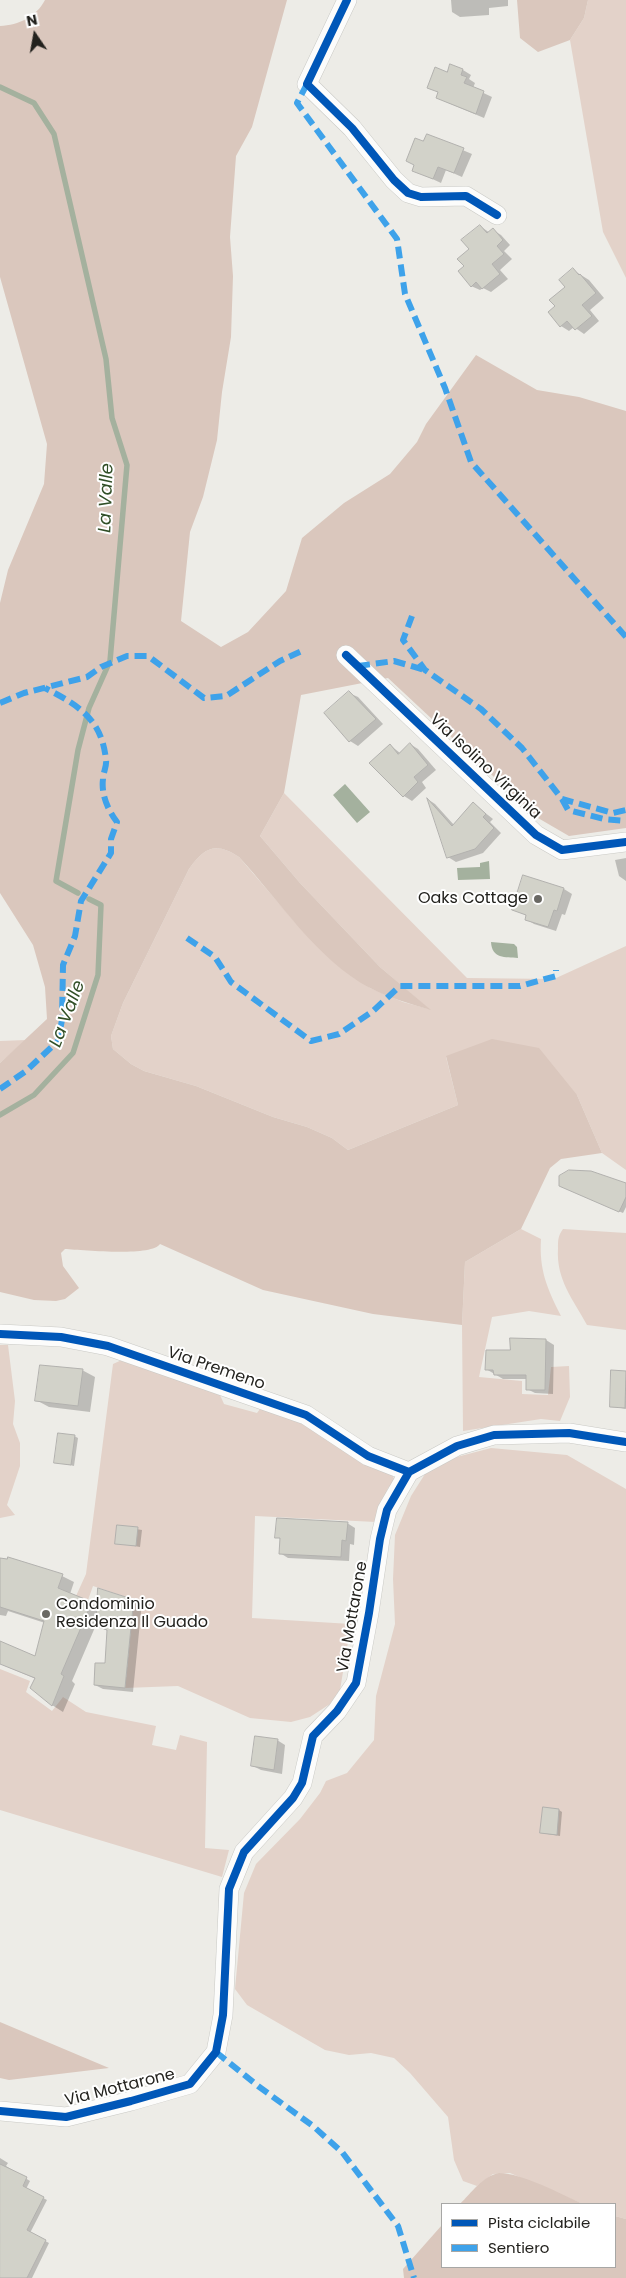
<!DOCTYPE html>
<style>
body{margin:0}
#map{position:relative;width:626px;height:2278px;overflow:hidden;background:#edece7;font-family:Poppins,sans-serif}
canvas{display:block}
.legend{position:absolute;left:441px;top:2203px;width:175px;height:65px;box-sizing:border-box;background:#fff;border:1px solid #a7a7a5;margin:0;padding:6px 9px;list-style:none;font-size:15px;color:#23221e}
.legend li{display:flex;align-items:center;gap:10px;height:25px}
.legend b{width:25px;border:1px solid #a7a7a5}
.north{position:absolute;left:10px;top:10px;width:50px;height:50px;-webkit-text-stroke:4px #fff;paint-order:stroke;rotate:348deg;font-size:14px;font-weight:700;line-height:20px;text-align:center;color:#23221e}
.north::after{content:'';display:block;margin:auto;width:18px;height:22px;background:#23221e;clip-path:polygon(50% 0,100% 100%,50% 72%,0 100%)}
</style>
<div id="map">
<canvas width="626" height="2278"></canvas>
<ul class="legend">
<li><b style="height:6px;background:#0057b8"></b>Pista ciclabile</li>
<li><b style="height:6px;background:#3ea2ea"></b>Sentiero</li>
</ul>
<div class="north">N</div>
</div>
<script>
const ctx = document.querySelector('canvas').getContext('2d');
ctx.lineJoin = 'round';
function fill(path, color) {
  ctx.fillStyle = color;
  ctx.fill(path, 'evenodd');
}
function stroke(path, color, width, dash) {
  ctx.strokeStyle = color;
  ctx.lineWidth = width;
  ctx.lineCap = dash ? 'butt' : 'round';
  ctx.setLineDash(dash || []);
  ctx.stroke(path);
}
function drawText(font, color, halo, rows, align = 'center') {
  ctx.font = font + ' Poppins,sans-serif';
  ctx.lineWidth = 4;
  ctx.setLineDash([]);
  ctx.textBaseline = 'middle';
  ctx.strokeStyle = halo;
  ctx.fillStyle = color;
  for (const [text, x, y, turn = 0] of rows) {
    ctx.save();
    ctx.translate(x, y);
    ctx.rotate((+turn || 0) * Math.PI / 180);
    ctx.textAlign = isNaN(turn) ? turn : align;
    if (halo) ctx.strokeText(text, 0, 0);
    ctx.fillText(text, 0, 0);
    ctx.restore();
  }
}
const green = new Path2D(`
 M588,0H626V278L603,232L570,40L584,18Z
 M284,793L467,978L554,979L626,946V1170L602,1153L577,1095L446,1057L458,1105L348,1150L332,1138L307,1127L273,1117L196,1086L144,1071L131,1064L113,1049L111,1036L123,1003L189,869C204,848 215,841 239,857L294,921L370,988L403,1002L429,1009L380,967L300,883L260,836Z
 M26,1040L0,1063V1041Z
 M521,1229L541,1239C539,1270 547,1288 561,1316L529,1311L492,1317L479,1377L522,1381V1394L548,1395L551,1367L569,1366L570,1397L560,1421L541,1419L463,1431L462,1325L465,1262Z
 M563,1229L626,1233V1330L587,1325C573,1299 556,1280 558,1248C558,1240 558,1236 563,1229Z
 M0,1345H8L15,1401L13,1424L20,1443V1466L7,1505L15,1515L0,1518Z
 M124,1359L217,1388L224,1404L257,1413L260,1409L310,1424L391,1472L395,1481L388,1488L376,1522L255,1516L252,1618L351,1624L340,1690L330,1704L310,1717L291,1722L250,1718L178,1686L125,1688L133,1607L132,1599L93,1586L88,1600L76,1596L86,1574L113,1364Z
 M491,1448L567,1455L626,1489V2219L615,2216V2204H583L510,2173L493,2174L477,2186L463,2181L454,2160L448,2117L410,2073L394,2058L371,2053L349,2055L325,2050L247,2005L235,1989L244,1893L256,1864L300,1819L320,1793L326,1781L347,1773L374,1740L376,1696L395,1624L393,1579L395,1535L411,1496L425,1474L453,1458Z
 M0,1669L30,1681L26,1692L52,1711L63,1697L86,1712L156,1726L152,1745L176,1750L180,1735L207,1742L205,1848L229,1850L222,1877L0,1810Z`);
const forest = new Path2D(`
 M45,0H287L252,127L236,156L230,237L233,276L231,337L222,392L217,440L203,497L190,532L181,621L221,647L248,632L286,591L302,538L344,503L390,474L417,442L426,424L476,355L537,390L579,397L626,411V828L569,836L538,818L388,678L301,695L284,793L260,836L300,883L380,967L431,1010C411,1004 389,998 370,988C317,960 279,900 239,857C215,841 204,848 189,869L123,1003L111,1036L113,1049L131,1064L144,1071L196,1086L273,1117L307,1127L332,1138L348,1150L458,1105L446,1056L492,1039L539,1048L577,1095L602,1153L561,1159L550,1168L521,1229L465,1262L462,1325L373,1314L263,1290L160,1244C152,1257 82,1250 65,1249L61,1253L63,1266L79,1288L65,1299L56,1301L34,1300L0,1292V1063L47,1019L45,987L33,945L0,893V603L8,570L44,484L47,444L0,277V26C19,25 36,17 45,0Z
 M517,0H588L584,18L570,40L538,52L520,38Z
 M0,2022L109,2068L9,2080L0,2078Z
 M499,2173C522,2173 561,2194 583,2204H460C471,2193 483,2176 499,2173Z
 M615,2216L626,2219V2278H404L403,2269L442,2225V2267H615Z`);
const water = new Path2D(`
 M345,784L370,812L357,823L333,795Z
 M489,861L490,879L458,880L457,868L480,867V863Z
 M491,942L514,944L517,947L518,958C505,957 492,959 491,942Z`);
const shadow = new Path2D(`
 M451,0H508V6L489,8V15L460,17L452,12Z
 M463,70L471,75L469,79L475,83L473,88L492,97L484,118L446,102L438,98L440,93L429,87L447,73Z
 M427,135L472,154L462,177L446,170L441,183L413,170Z
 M480,226L490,233L493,230L501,235L510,245L504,251L512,259L500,270L508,279L491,292L483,288L480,290L471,286L465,266Z
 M573,270L589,280L604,298L590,310L599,321L584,334L574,327L569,331L561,326L557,306Z
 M349,693L358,697L383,724L358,746L350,741Z
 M410,744L418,749L436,770L422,782L426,788L412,801L404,796L390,745L400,753Z
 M429,800L435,804L454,825L474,804L493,819L490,822L501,833L483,853L456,862L448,857Z
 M626,858V881L619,876L615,860Z
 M564,889L572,894L565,915L562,914L556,931L534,924L526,919L527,916L514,909Z
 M626,1184V1207L623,1213L564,1188Z
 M546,1340L554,1345L553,1394L535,1393L527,1389V1379H503L486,1369L511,1351Z
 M82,1370L95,1377L90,1412L49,1407L36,1400Z
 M612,1372H626V1409L611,1406Z
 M74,1436L78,1438L74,1466L56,1462Z
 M347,1523L355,1528L354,1545L350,1544L349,1561L288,1558L280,1553L281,1539L277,1537Z
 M118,1526L142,1530L140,1547L117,1543Z
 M0,1559L62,1576L74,1582L70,1594L98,1607L131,1600L140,1605L141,1612L133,1692L103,1689L95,1685L106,1664L108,1631L96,1625L72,1681L75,1684L63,1712L52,1705L32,1688L36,1679L0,1664V1642L36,1657L45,1623L8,1611L6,1616L0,1615Z
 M277,1740L285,1745L282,1774L261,1770L253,1766Z
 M559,1810L562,1812L560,1836L541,1833Z
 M0,2158L8,2163L6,2166L30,2181L26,2189L47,2200L30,2233L49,2243L32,2278H0Z`);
const stream = new Path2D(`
 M0,87L34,103L54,134L106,359L112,418L127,465L110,661L89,708L78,750L56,881L78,893
 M0,1115L34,1095L73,1053L98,975L101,905L89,899`);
const building = new Path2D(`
 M450,64L463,69L461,75L467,77L464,83L484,91L476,114L436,98L438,92L427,88L435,67L447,72Z
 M427,134L464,148L454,173L438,167L433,179L412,171L414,165L406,161L415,138L423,141Z
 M480,225L487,233L493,228L503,240L497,246L504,254L492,264L500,274L482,289L476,282L471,287L458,271L464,266L457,259L469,249L461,240Z
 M573,268L579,275L580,274L596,293L582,305L592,316L575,330L567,321L560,327L548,312L555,306L549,300L565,287L559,280Z
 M349,691L376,719L349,742L324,713Z
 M410,743L428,765L414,777L418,782L403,797L369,763L390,744L398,754Z
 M427,798L452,826L473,802L486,814L483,817L494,828L475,849L447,858Z
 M523,875L564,888L557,911L554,910L548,927L525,920L526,915L512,910Z
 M569,1170L591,1171L626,1183V1197L619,1212L559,1186V1176Z
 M510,1338L546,1339L545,1390H526V1375H494L493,1370H485L486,1350H510Z
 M40,1365L83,1369L78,1406L35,1401Z
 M611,1370L626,1371L625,1408L610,1407Z
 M58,1433L75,1435L71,1465L54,1463Z
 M277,1518L348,1522L346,1541L342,1540L341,1557L279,1554L280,1538H275Z
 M117,1525L138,1527L136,1546L115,1544Z
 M8,1557L63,1574L58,1588L92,1602L61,1674L64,1676L52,1706L30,1688L35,1678L0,1664V1641L35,1656L44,1621L0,1607V1558L7,1559Z
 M98,1588L132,1599L133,1607L125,1688L94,1685L95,1663H105L107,1630L96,1626Z
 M255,1736L278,1739L274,1770L251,1766Z
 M543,1807L559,1809L557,1835L540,1833Z
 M0,2164L27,2177L23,2186L44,2197L27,2230L46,2240L27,2278H0Z`);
const street = new Path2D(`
 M347,0L307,84L352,128L394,180L408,193L421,197L466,196L497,215
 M346,655L536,835L562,850L626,842
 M0,1334L61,1337L108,1346L306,1415L368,1456L409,1472
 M0,2111L66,2117L131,2101L190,2084L216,2052L223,2015L229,1889L244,1852L293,1798L302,1783L313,1736L337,1711L356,1683L369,1613L380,1539L387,1510L409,1472L457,1446L494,1435L569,1433L626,1442`);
const quiet = new Path2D(`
 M307,84L297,103L397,239L405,294L445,388L471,462L626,637
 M412,616L403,640L425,670L481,709L522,748L562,799L613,813L626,810
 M358,666L394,661L425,670
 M0,703L24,693L87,677L101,667L127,656H148L204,698L226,696L280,661L304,650
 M562,799L568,810L604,819L626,821
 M187,938L215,957L231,982L311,1041L339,1034L373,1011L400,986H520L556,976V970
 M0,1089L26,1071L58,1041L62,1020L63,965L75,936L81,901L111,853V839L117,822C108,810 101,795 103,779C103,773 107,766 106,760C102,719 78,705 45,688
 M216,2052L258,2086L313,2126L342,2152L398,2226L414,2278`);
const cycleway = new Path2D(`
 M347,0L307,84L352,128L394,180L408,193L421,197L466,196L497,215
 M346,655L536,835L562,850L626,842
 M0,1334L61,1337L108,1346L306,1415L368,1456L409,1472
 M0,2111L66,2117L131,2101L190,2084L216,2052L223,2015L229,1889L244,1852L293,1798L302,1783L313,1736L337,1711L356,1683L369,1613L380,1539L387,1510L409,1472L457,1446L494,1435L569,1433L626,1442`);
const markers = [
 [538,899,5,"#6a6964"],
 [46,1614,5,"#6a6964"]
];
const streetNames = [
 ["Via Isolino Virginia",485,767,43],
 ["Via Premeno",216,1369,19],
 ["Via Mottarone",353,1617,-80],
 ["Via Mottarone",120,2088,-14]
];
const poiNames = [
 ["Oaks Cottage",528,899],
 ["Condominio",56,1605,"left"],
 ["Residenza Il Guado",56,1623,"left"]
];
const waterNames = [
 ["La Valle",107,498,-88],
 ["La Valle",68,1014,-69]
];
fill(green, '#e3d2c9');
fill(forest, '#dac7bd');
fill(water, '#a4b19e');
fill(shadow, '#0003');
stroke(stream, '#a4b19e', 5.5);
fill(building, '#d2d2c9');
stroke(building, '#b2b1ae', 1);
stroke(street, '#c9c9c5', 20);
stroke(street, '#fcfcfb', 19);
stroke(quiet, '#3ea2ea', 6, [12, 6]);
stroke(cycleway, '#0057b8', 8);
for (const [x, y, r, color] of markers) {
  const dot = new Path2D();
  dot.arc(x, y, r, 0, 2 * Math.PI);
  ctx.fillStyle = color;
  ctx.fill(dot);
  stroke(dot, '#fff', 2);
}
drawText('16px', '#23221e', '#fff', streetNames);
drawText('16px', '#23221e', '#fff', poiNames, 'right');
drawText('italic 18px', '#314f27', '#fff', waterNames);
</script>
